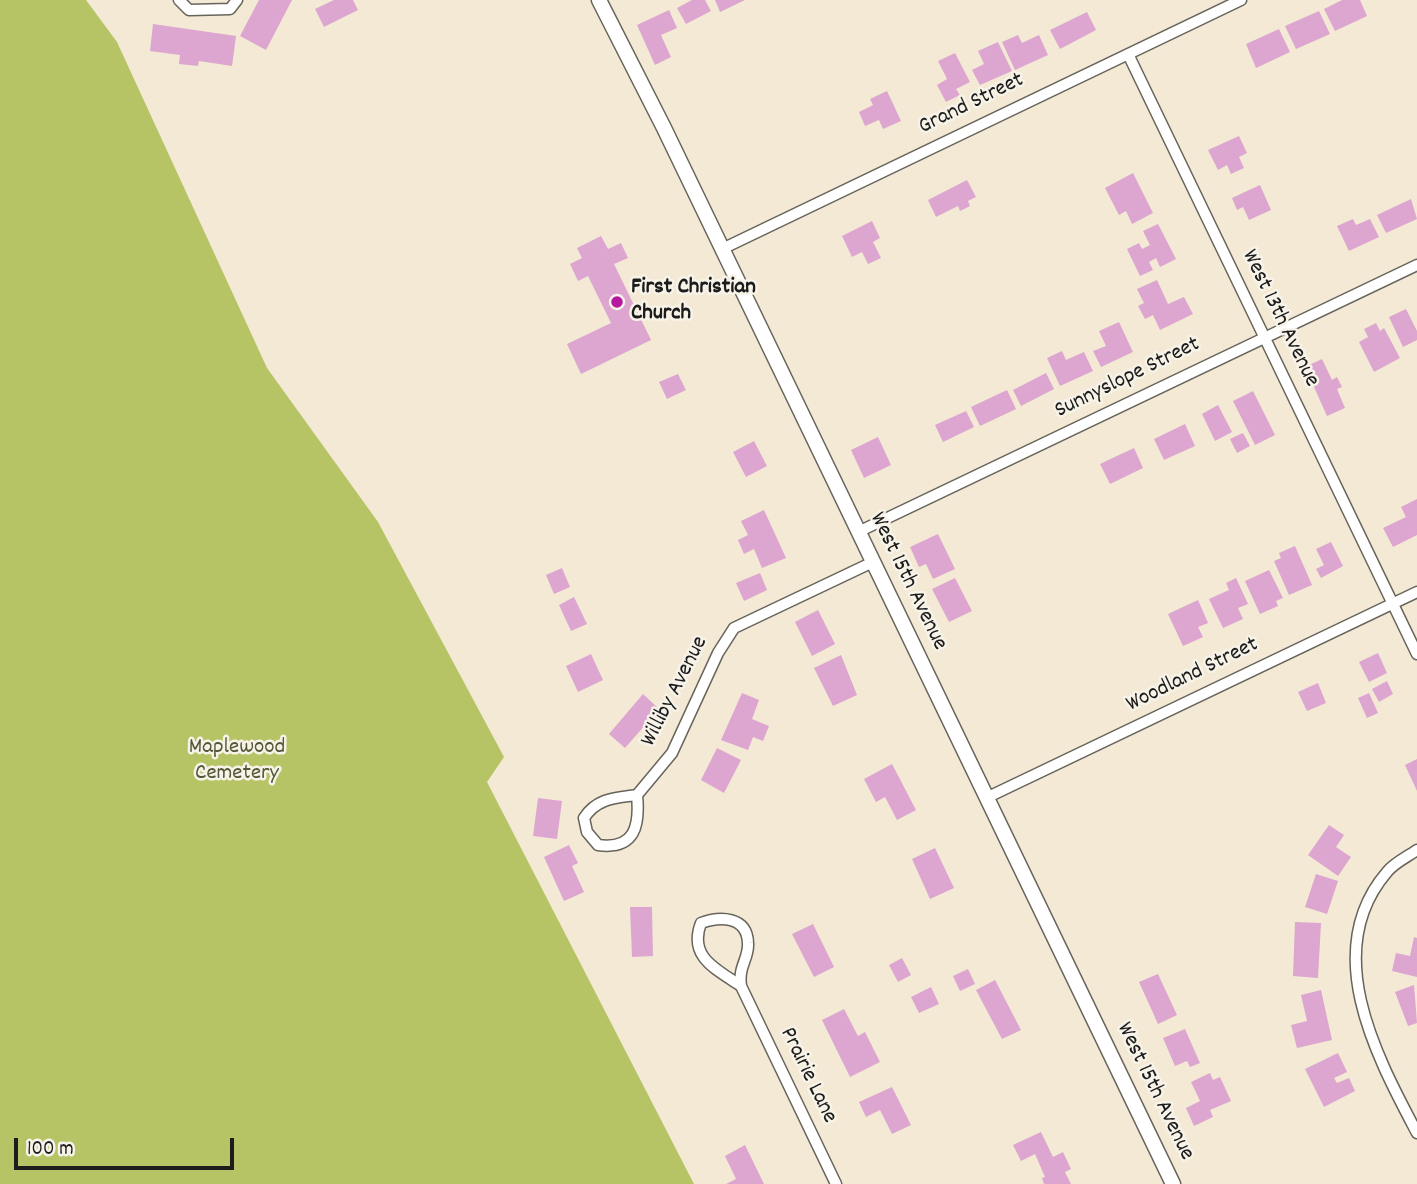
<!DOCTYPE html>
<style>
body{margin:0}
#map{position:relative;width:1417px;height:1184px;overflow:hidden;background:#f3e9d4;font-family:Dekko,sans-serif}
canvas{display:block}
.scale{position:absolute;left:14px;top:1138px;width:220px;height:32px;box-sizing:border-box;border:4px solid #1c1c1c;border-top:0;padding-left:9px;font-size:21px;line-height:24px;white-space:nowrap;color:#1c1c1c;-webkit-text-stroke:5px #f7f3e8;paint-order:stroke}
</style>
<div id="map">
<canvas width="1417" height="1184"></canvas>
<div class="scale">100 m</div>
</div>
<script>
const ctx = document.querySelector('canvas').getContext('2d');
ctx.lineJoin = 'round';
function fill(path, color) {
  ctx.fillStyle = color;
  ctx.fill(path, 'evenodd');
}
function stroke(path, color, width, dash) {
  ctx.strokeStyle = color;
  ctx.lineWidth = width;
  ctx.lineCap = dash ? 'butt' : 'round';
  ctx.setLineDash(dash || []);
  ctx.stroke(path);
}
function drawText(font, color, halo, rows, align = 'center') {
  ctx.font = font + ' Dekko,sans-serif';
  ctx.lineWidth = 5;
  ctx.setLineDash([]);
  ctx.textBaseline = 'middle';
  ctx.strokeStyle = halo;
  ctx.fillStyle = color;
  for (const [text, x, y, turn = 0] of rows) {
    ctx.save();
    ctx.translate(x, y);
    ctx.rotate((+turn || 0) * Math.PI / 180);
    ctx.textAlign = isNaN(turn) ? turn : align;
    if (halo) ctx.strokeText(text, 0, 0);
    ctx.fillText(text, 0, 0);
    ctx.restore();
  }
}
const green = new Path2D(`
 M0,0H86L117,42L267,368L378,522L504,757L487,782L694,1184H0Z`);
const building = new Path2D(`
 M259,0H292L266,50L240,36Z
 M334,0H353L358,10L324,27L315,9Z
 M692,0H705L711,11L686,24L677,8Z
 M715,0H745L720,12Z
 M1342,0H1360L1367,16L1335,31L1324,9Z
 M669,10L677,28L661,35L671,57L655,65L637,25Z
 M1319,11L1330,34L1296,49L1285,26Z
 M1087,12L1096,30L1060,49L1050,30Z
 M153,24L236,36L232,66L199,61L198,66L179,64L180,55L150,51Z
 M1279,29L1290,52L1256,68L1246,44Z
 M1018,35L1022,43L1039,35L1048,55L1015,70L1002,42Z
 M998,42L1012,71L980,85L972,70L984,64L978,51Z
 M955,53L970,82L956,89L960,95L946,102L937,85L947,79L938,61Z
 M887,91L901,121L883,129L879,120L865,126L859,112L873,105L870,99Z
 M1239,136L1247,153L1239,157L1244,168L1231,174L1227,165L1218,170L1208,150Z
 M1133,173L1153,213L1132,224L1126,211L1119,215L1105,188Z
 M967,180L976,197L968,201L970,206L960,211L958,206L936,217L928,200Z
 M1260,185L1271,210L1249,220L1243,207L1237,210L1232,198Z
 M1411,199L1417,219L1386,233L1377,215Z
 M1353,219L1356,225L1370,219L1379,237L1349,251L1337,226Z
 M872,221L880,238L873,242L881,258L868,264L862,252L852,257L842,236Z
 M1158,224L1176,259L1160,267L1156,258L1149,262L1153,270L1140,276L1127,249L1139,243L1142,249L1150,245L1143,231Z
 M601,236L608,249L621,243L628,258L614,264L651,340L581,374L567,344L611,323L588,276L578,281L570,264L582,258L577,248Z
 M1157,280L1168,304L1184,297L1193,314L1160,330L1153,315L1145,319L1138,306L1144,303L1137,289Z
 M1406,309L1417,331V340L1403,347L1389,317Z
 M1119,322L1133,352L1101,367L1093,351L1106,346L1099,331Z
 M1376,323L1380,331L1384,328L1400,358L1374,372L1359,342L1368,337L1364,329Z
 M1062,351L1066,360L1084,352L1093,371L1060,386L1047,358Z
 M1322,359L1332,380L1337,377L1342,387L1337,389L1345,408L1327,416L1305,367Z
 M1046,373L1054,389L1021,406L1013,390Z
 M678,374L686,390L667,399L659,382Z
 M1007,390L1016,409L980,426L971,407Z
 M1253,391L1275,435L1255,445L1233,401Z
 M1218,405L1232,432L1215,441L1202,414Z
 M966,411L974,427L943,442L935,425Z
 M1185,424L1195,446L1164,460L1154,439Z
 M1243,433L1250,446L1237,453L1230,439Z
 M878,437L891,465L864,478L851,450Z
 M754,441L767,466L746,477L733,452Z
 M1134,448L1143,468L1110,484L1100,464Z
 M1417,499V535L1393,547L1383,528L1406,517L1401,507Z
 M764,510L786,558L762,568L754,549L744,554L738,540L748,535L741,521Z
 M938,534L955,569L933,579L926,564L919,567L910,547Z
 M1331,542L1343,566L1321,578L1316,569L1324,565L1316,549Z
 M1295,546L1312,585L1289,595L1274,561L1281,558L1279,553Z
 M562,568L570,587L554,594L546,575Z
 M1269,570L1283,598L1276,601L1278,606L1260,614L1245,581Z
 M760,573L767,590L744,601L736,583Z
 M955,578L972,611L949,622L932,589Z
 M1236,578L1248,604L1238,608L1243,619L1223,628L1209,599L1229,590L1226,583Z
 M574,597L587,624L571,631L559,605Z
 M1198,600L1208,623L1198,627L1203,637L1183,646L1168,614Z
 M818,610L835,644L812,656L795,622Z
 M1378,653L1387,673L1369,682L1359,662Z
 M591,654L603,680L578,692L566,666Z
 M841,655L857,695L833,706L814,668Z
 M1387,681L1393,694L1379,702L1372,689Z
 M1318,683L1326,703L1307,711L1298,692Z
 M742,693L759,700L752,719L769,726L763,741L753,737L748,750L721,740Z
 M1369,693L1378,713L1367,718L1358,698Z
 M643,694L659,709L625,748L609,734Z
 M717,748L741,760L724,793L701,780Z
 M1417,759V791L1405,765Z
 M892,764L916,810L897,820L885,797L876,802L864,779Z
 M538,798L562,801L557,839L533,836Z
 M1329,825L1344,835L1336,847L1351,857L1338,876L1308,855Z
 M569,845L578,863L572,866L584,892L564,901L544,857Z
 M935,848L954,888L930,899L912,859Z
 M1316,874L1338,881L1327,914L1305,907Z
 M630,907H652L653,956L632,957Z
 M1295,922L1321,923L1318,978L1293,976Z
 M813,924L834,967L814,977L792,934Z
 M1414,937L1417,938V977L1392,971L1396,953L1410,956Z
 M902,958L911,975L898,982L889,965Z
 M968,969L975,984L960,991L953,976Z
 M1158,974L1177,1015L1158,1024L1139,982Z
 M995,980L1021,1030L1002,1039L976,990Z
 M1414,985L1417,1023L1408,1026L1395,992Z
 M931,987L939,1004L919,1013L911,997Z
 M1321,990L1332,1040L1297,1048L1291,1025L1307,1021L1301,995Z
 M844,1009L858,1036L865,1032L880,1062L850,1077L822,1020Z
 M1185,1029L1200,1063L1190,1067L1187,1061L1175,1066L1163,1038Z
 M1338,1053L1347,1072L1334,1078L1337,1083L1349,1078L1355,1091L1324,1107L1305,1069Z
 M1210,1073L1213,1080L1220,1077L1231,1101L1210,1110L1213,1117L1194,1126L1186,1108L1200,1101L1191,1082Z
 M892,1087L911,1125L892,1134L880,1110L866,1117L859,1102Z
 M1041,1132L1053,1157L1063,1152L1071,1169L1065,1172L1071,1184H1044L1042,1178L1045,1177L1035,1154L1021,1161L1013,1145Z
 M745,1145L764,1184H726L736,1179L725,1156Z`);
const minor = new Path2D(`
 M179,0L189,10L230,9L237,0
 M1128,54L1417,654
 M722,249L1241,0
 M858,532L1417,265
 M637,795L672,753L718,653L734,628L873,562
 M637,795C640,826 635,850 598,845L587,832L584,818C597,798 615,798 637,795Z
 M986,798L1417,592
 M1417,850C1407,857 1394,863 1387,872C1319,951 1377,1057 1417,1133
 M741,986C716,969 688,957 701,923C720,916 747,916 748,943C749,959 738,966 741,986L836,1184`);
const tertiary = new Path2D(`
 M599,0L664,128L1173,1184`);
const markers = [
 [617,302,7,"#b5179e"]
];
const streetNames = [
 ["Grand Street",972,105,-26],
 ["West 13th Avenue",1279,319,64],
 ["Sunnyslope Street",1128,379,-26],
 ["West 15th Avenue",907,582,64],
 ["Woodland Street",1193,676,-26],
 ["Williby Avenue",676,692,-63],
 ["Prairie Lane",807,1076,64],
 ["West 15th Avenue",1154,1092,64]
];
const poiNames = [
 ["First Christian",631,289],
 ["Church",631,315]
];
const parkNames = [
 ["Maplewood",237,749],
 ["Cemetery",237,775]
];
fill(green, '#b7c466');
fill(building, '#dca6d0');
stroke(minor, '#67645c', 13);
stroke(tertiary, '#67645c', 17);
stroke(minor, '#fff', 10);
stroke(tertiary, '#fff', 14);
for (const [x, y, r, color] of markers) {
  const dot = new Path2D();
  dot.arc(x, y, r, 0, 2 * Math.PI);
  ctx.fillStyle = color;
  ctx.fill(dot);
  stroke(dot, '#f7f3e8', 2.5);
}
drawText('23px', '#1c1c1c', '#f7f3e8', streetNames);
drawText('bold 23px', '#1c1c1c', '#f7f3e8', poiNames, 'left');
drawText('23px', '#525736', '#f7f3e8', parkNames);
</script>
